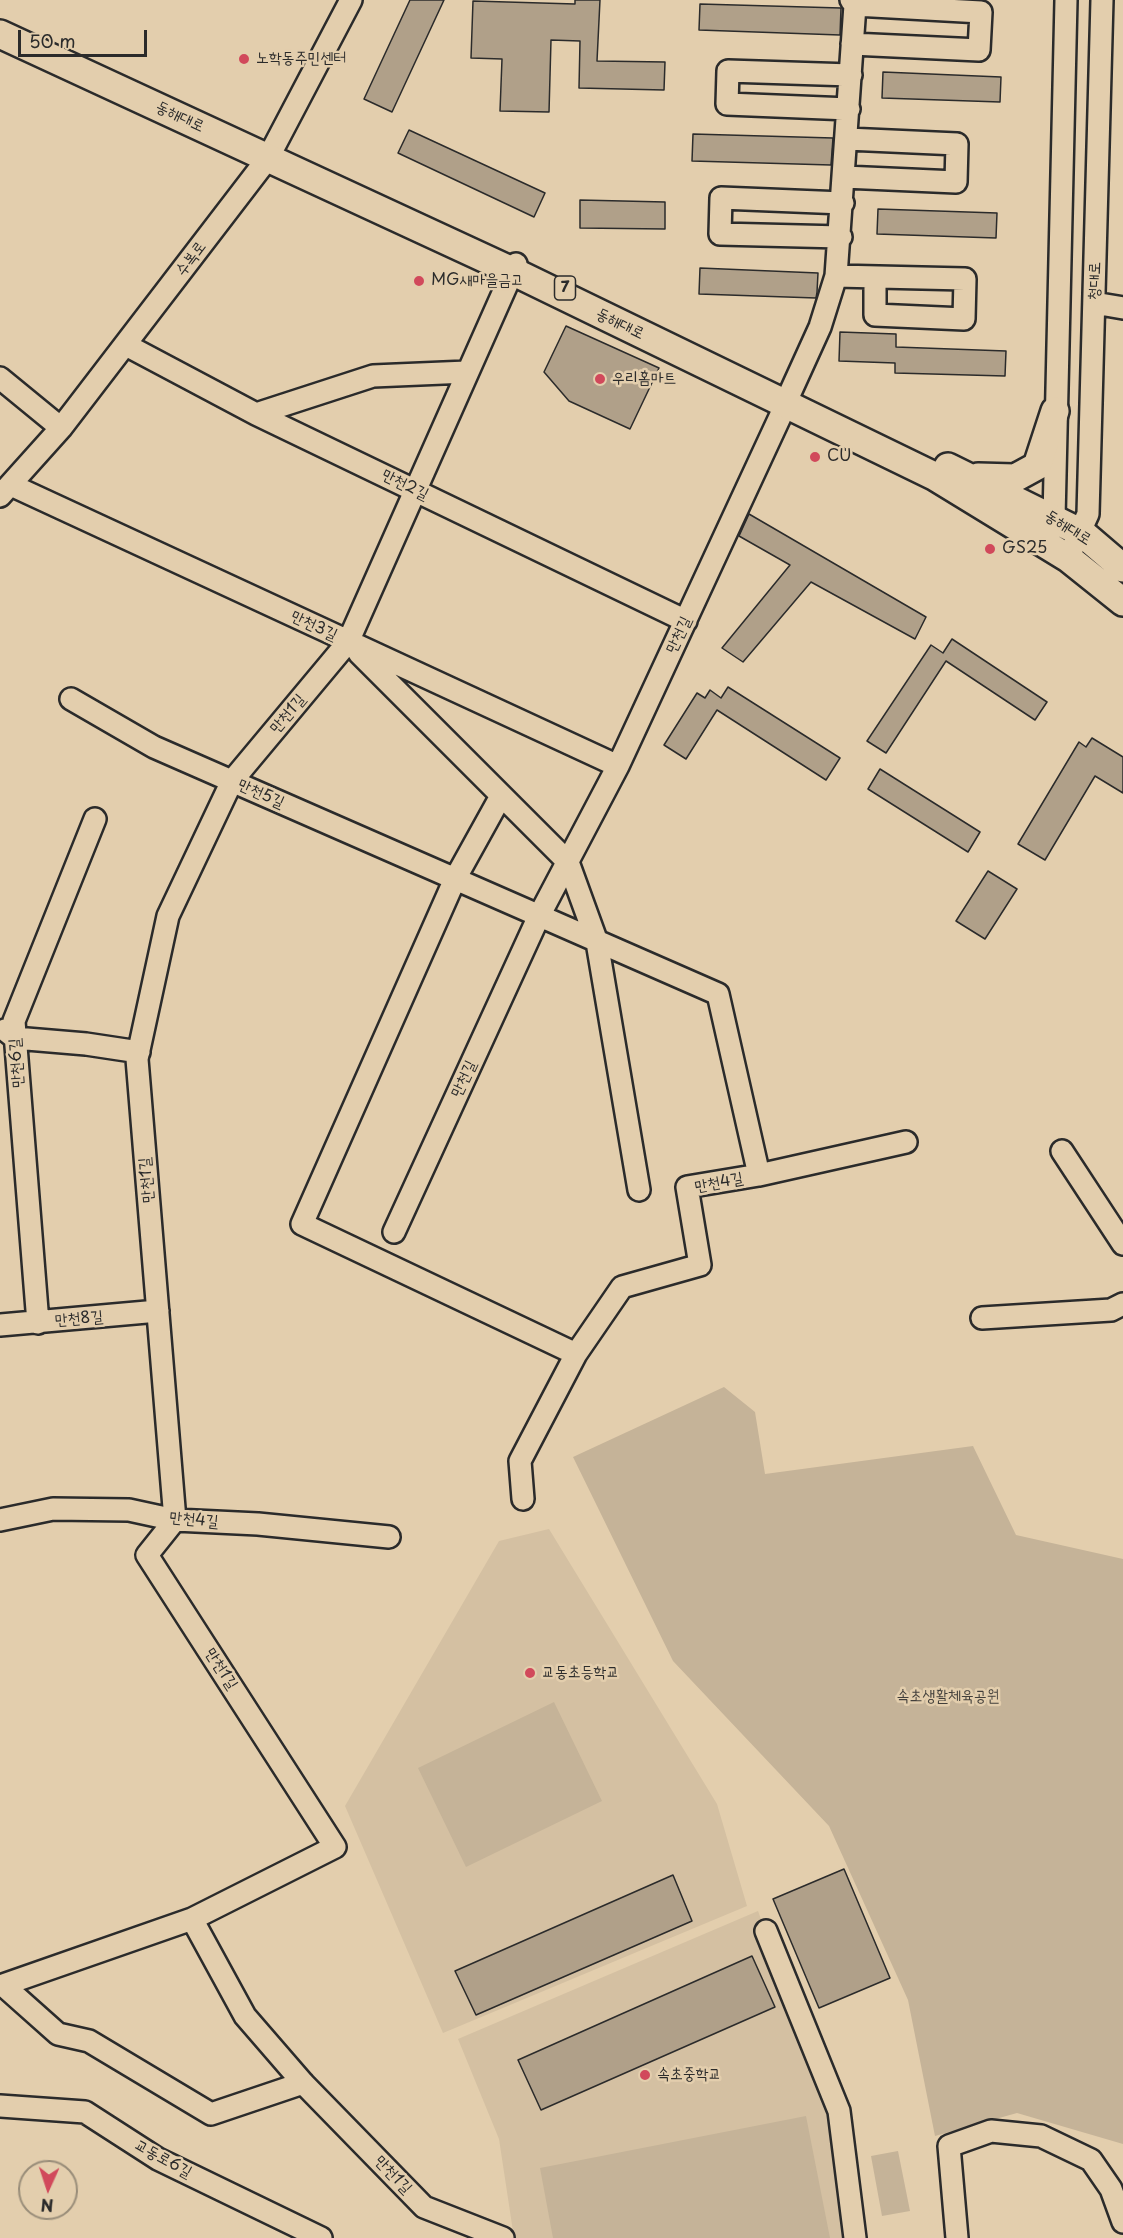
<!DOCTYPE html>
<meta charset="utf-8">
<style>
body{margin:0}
#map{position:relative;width:1123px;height:2238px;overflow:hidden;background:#e3cead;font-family:"Playpen Sans",sans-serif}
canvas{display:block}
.north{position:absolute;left:18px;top:2160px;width:60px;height:60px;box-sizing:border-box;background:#e3cead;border:2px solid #998d79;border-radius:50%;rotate:183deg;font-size:16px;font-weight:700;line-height:24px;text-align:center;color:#2b2b2b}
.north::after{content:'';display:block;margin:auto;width:21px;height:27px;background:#d1495b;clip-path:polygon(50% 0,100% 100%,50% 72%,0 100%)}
.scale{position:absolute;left:18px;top:30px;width:129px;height:27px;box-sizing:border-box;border:3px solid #2b2b2b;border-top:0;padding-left:8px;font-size:18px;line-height:21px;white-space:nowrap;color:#2b2b2b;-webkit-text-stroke:4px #e3cead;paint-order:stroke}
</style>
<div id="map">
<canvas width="1123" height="2238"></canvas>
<div class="north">N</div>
<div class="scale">50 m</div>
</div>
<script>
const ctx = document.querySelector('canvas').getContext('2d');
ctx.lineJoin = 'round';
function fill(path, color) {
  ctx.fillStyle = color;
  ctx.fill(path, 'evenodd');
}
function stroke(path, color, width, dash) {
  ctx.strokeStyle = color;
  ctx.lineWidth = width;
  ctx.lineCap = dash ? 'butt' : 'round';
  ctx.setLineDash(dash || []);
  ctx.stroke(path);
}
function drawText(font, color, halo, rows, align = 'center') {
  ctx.font = font + ' "Playpen Sans","Poor Story",sans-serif';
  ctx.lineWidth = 5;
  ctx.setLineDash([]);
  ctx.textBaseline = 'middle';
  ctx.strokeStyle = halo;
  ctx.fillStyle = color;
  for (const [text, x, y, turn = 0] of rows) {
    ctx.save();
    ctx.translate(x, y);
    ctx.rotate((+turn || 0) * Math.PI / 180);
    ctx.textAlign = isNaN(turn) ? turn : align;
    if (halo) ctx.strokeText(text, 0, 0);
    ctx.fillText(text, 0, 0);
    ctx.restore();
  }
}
const built = new Path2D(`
 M549,1529L717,1804L747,1906L443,2033L345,1806L499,1541Z
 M758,1911L831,2111L859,2238H514L499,2139L458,2039Z`);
const green = new Path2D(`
 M724,1387L755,1412L765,1474L973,1446L1016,1535L1123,1559V2144L1017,2113L935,2136L908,2000L829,1826L673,1661L573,1457Z
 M554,1702L602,1801L466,1867L418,1768Z
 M806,2116L830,2238H553L540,2168Z
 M898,2151L910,2211L882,2216L871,2156Z`);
const building = new Path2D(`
 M410,0H444L392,112L364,99Z
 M575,0H600L597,61L665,62L664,90L579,88L580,41L551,40L549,112L500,111L502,59L471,58L473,1L575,4Z
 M700,4L841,8L840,35L699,30Z
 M883,72L1001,77L1000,102L882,98Z
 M409,130L545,193L534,217L398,153Z
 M693,134L833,138L831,165L692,161Z
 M580,200L665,202V229L580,228Z
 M878,209L997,213L996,238L877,234Z
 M700,268L818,273L817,292L816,298L699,294Z
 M566,326L659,368L630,429L569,401L544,372Z
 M840,332L896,334V347L1006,351L1005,376L895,373V363L839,361Z
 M749,514L926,617L915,639L811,582L743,662L722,648L790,565L739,536Z
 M952,639L1047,702L1035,720L946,661L886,753L867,741L931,645L943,653Z
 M728,687L840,758L826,780L717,710L686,759L664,745L697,693L705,698L710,690L721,698Z
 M1092,738L1123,757V793L1095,776L1045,860L1018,844L1079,742L1086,747Z
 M880,769L980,832L968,852L868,789Z
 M988,871L1017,889L985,939L956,921Z
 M844,1869L890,1978L819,2008L773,1899Z
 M673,1875L692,1921L476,2015L455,1971Z
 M752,1956L775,2007L541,2110L518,2060Z`);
const minor = new Path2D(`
 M852,44L979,50L981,12L855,5
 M849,109L727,104L728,71L851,75
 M844,177L956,182L957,144L847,139
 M841,237L720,234L721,198L843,203
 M836,276L965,279L964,319L875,315V277
 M1094,303L1123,308
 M126,345L256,414L686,621
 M0,378L61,428
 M790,393L820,327L836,276L855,5L851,0
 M256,414L373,376L467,372
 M11,485L618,766
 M0,496L61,428L268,158L351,0
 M1047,532L1054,518L1066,0
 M1068,558L1088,514L1102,0
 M359,653L568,862L597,942L639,1190
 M71,699L154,747L718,994L759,1175
 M501,796L455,879L302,1224L576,1354
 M5,1030L15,1038L86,1044L139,1052
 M1062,1151L1123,1244
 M394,1232L539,916L618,766L786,404
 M982,1318L1111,1310L1123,1304
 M38,1323L14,1021L95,819
 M0,1325L158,1311
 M523,1499L520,1461L576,1354L622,1287L700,1265L687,1187L759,1175L906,1142
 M0,1520L53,1509L129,1510L175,1520L258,1524L389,1537
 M192,1919L245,2016L303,2083L424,2207L503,2238
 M766,1931L839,2111L855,2238
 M3,1985L58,2034L89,2041L211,2114L303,2083
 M0,1986L192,1919L335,1847L147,1555L175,1520L137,1059L168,916L232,781L348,642L516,264
 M0,2106L85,2112L158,2159L321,2238
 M957,2238L949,2146L991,2131L1041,2136L1091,2160L1111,2189L1123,2222`);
const major = new Path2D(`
 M0,34L512,271L934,476L1068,558L1123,602
 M948,467L1082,533L1123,568
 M978,477L1015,478L1037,466L1055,411`);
const markers = [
 [244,59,6,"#d1495b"],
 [419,281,6,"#d1495b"],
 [600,379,6,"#d1495b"],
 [815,457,6,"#d1495b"],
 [990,549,6,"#d1495b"],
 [530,1673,6,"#d1495b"],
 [645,2075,6,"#d1495b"]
];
const shields = [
 [565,288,21]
];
const shieldNames = [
 ["7",565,288]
];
const poiNames = [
 ["노학동주민센터",256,59],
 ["MG새마을금고",431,281],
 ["우리홈마트",612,379],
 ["CU",827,457],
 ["GS25",1002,549],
 ["교동초등학교",542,1673],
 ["속초중학교",657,2075]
];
const streetNames = [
 ["동해대로",180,117,25],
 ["수복로",191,259,-53],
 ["청대로",1095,281,-88],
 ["동해대로",620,324,26],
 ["만천2길",405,485,26],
 ["동해대로",1068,528,32],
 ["만천3길",314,626,25],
 ["만천길",679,635,-65],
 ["만천1길",288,714,-50],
 ["만천5길",261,794,24],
 ["만천6길",17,1063,-94],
 ["만천길",464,1079,-65],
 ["만천1길",147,1180,-95],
 ["만천4길",719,1183,-11],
 ["만천8길",79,1319,-5],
 ["만천4길",194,1520,5],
 ["만천1길",221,1669,57],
 ["교동로6길",163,2159,29],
 ["만천1길",393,2175,46]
];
const parkNames = [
 ["속초생활체육공원",948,1697]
];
fill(built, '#d4c0a2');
fill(green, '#c5b398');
fill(building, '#b0a089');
stroke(building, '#2b2b2b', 1.5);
stroke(minor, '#2b2b2b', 26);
stroke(major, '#2b2b2b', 32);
stroke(minor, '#e3cead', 21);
stroke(major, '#e3cead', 27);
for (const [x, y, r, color] of markers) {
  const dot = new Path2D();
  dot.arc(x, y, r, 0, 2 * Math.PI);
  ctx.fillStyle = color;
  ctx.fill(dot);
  stroke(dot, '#e3cead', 2);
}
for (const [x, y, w] of shields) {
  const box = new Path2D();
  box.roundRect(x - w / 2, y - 12, w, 24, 4.5);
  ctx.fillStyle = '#e3cead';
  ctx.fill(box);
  stroke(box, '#2b2b2b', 1.5);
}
drawText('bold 15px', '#2b2b2b', null, shieldNames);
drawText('16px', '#2b2b2b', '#e3cead', poiNames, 'left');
drawText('16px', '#2b2b2b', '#e3cead', streetNames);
drawText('16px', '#423f3b', '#e3cead', parkNames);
</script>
